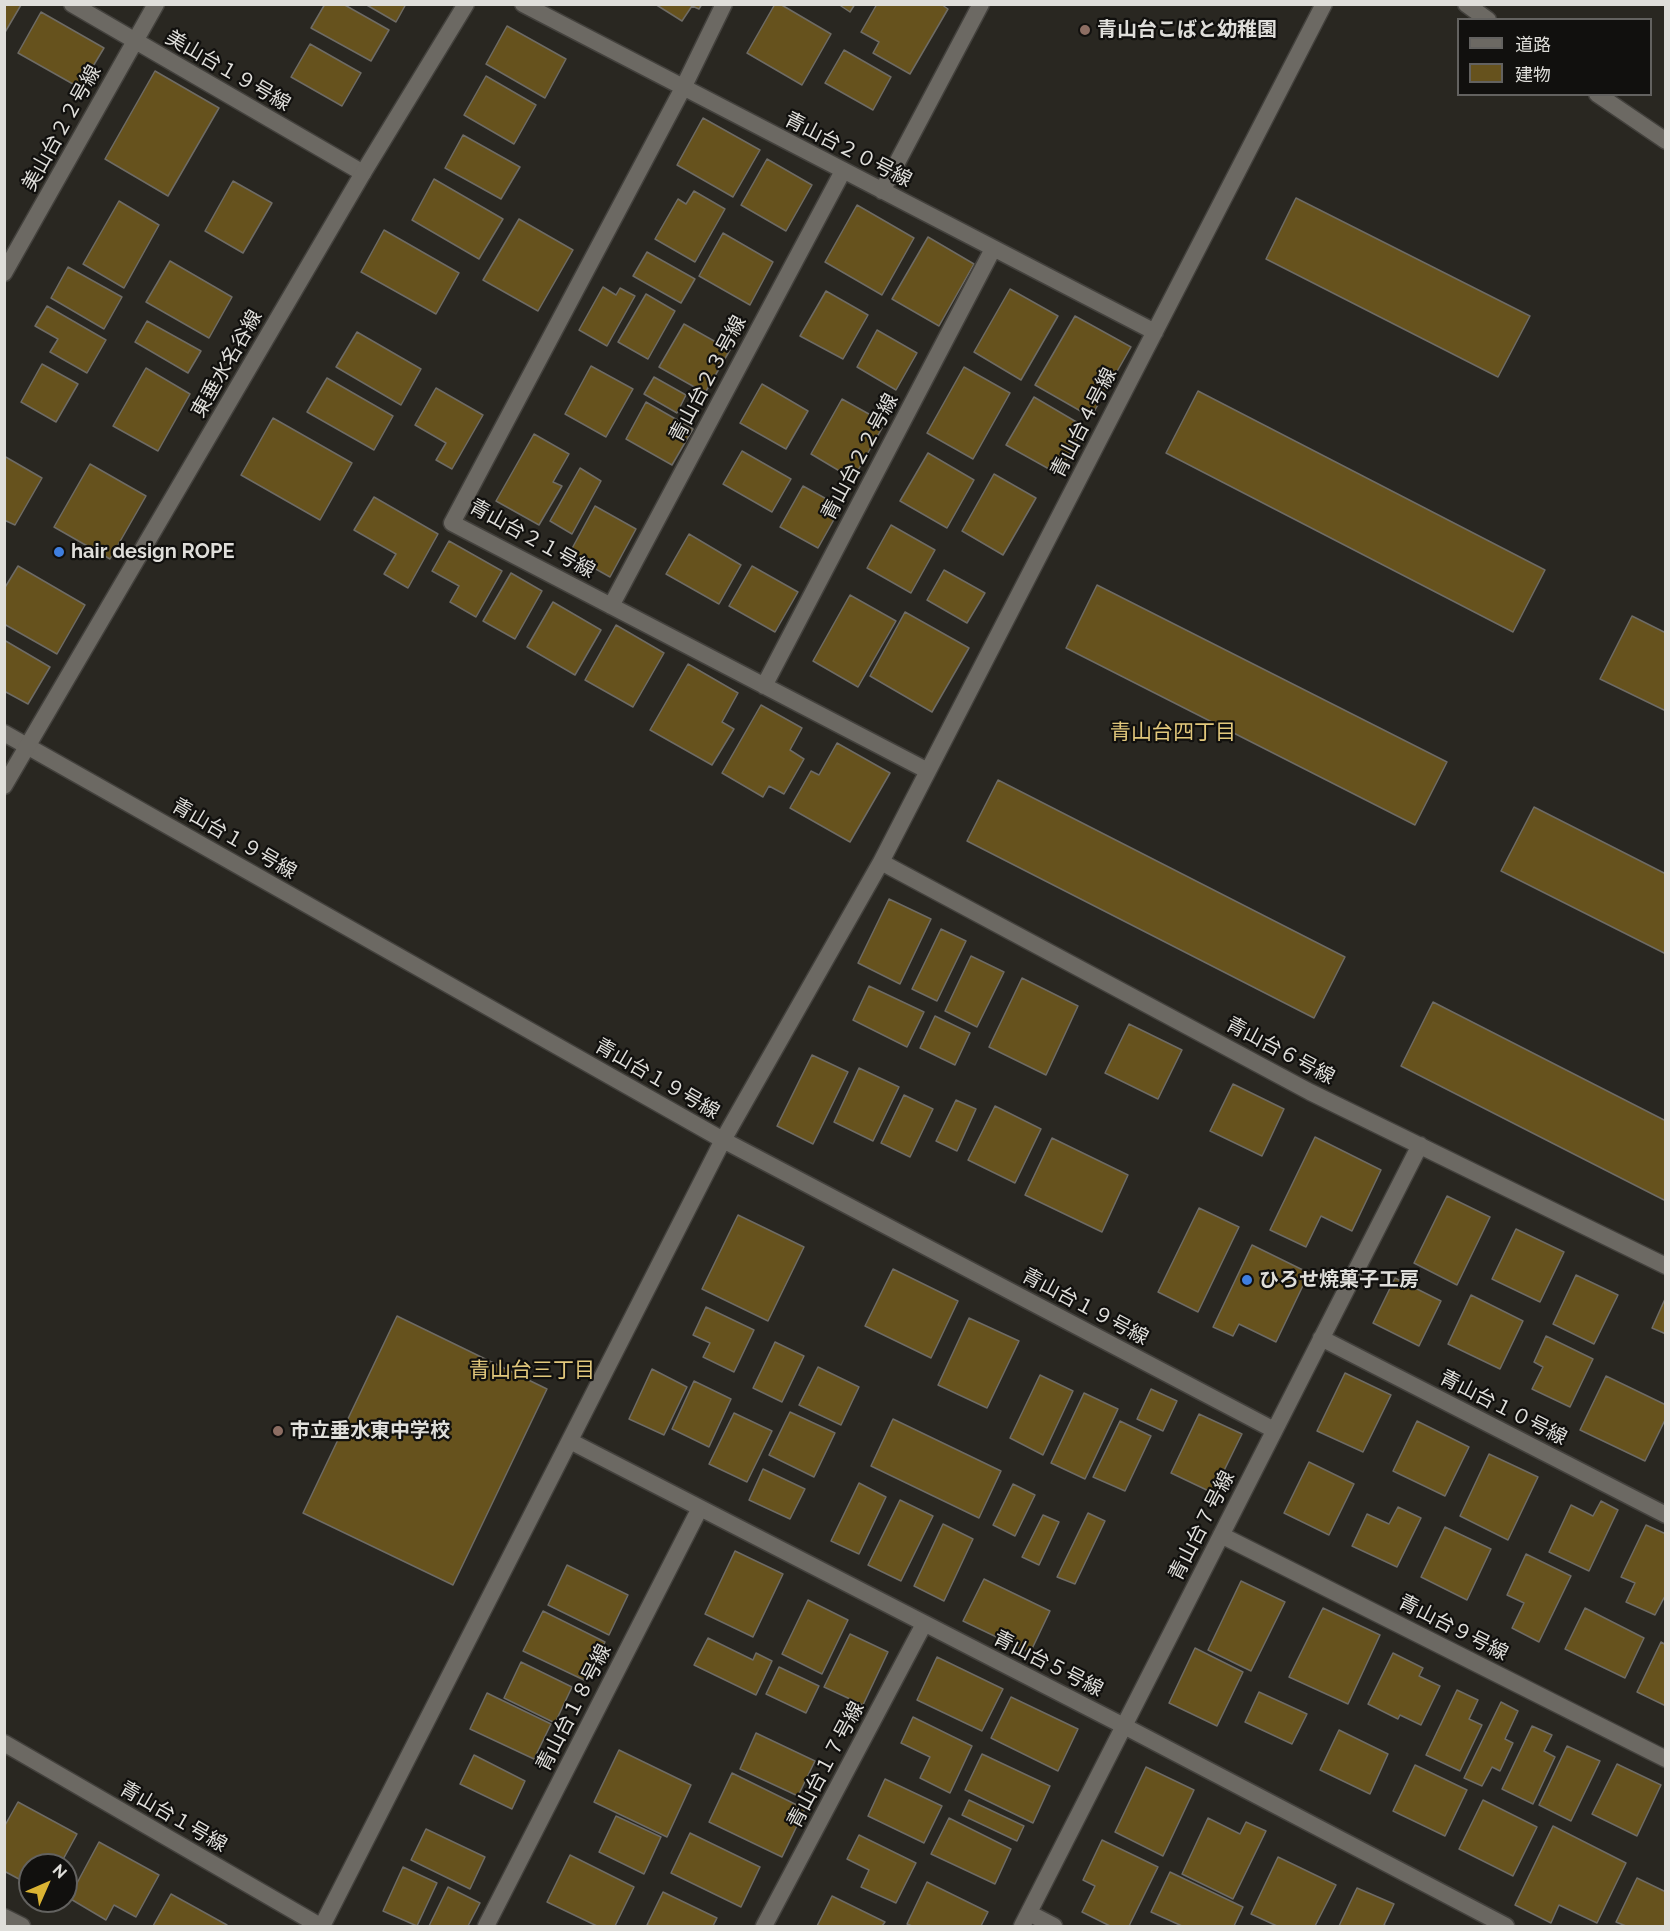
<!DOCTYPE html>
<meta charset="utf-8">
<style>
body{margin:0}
#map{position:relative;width:1670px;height:1931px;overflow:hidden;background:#292721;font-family:Raleway,"Noto Sans JP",sans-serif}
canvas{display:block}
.frame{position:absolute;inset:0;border:6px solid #dfdeda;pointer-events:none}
.legend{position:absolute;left:1457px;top:18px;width:195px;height:78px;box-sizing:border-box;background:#11100e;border:2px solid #636260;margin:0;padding:8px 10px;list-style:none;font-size:18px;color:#dfdeda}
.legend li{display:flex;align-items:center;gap:12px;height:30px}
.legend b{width:30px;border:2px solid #636260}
.north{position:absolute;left:18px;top:1853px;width:60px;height:60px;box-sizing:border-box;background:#11100e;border:2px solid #636260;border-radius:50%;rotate:45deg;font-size:16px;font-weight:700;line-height:24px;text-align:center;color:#dfdeda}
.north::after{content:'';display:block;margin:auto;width:21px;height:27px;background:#dab333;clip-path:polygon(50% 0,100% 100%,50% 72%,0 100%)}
</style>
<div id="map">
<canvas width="1670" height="1931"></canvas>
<div class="frame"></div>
<ul class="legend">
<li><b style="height:8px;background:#6c6963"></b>道路</li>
<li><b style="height:16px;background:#66521d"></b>建物</li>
</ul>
<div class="north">N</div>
</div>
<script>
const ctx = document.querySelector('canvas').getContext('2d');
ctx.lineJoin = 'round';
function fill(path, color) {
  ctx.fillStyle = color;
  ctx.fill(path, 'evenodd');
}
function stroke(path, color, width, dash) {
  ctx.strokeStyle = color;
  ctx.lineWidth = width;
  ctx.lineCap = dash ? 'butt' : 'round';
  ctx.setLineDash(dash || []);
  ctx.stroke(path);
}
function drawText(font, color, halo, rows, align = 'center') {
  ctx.font = font + ' Raleway,"Noto Sans JP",sans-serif';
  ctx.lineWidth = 4.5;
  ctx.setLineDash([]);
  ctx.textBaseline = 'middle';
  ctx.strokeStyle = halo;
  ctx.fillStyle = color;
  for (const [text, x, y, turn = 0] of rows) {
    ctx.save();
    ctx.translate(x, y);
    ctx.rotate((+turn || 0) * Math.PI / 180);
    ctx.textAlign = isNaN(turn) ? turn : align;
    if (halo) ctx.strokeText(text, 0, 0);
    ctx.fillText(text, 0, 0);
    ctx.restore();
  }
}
const building = new Path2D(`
 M4,4L21,5L4,34Z
 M325,4H343L389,30L371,61L311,28Z
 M365,4H406L396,22Z
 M655,4H702L699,9L692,6L682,21Z
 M775,4H780L831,34L802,85L747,53Z
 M838,4H855L850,12Z
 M877,4H941L948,9L910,74L873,53L879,42L861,32Z
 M41,12L104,48L80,88L18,53Z
 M507,26L566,59L545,98L486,64Z
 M310,44L361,73L342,106L291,77Z
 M844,50L891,77L873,110L825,83Z
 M155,71L219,108L168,196L105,159Z
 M486,76L536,105L514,144L464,115Z
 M703,118L760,150L733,197L677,165Z
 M463,135L520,167L501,199L445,168Z
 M767,159L812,185L786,231L741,205Z
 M434,179L503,219L479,259L412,220Z
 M233,181L272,203L243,253L205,231Z
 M694,191L725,209L695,262L655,239L678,199L686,204Z
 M1296,198L1530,316L1498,377L1266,259Z
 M119,201L159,225L124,288L83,264Z
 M857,205L914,238L882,295L825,262Z
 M519,219L573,250L538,311L483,280Z
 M384,230L459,273L436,314L361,272Z
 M723,233L773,262L750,305L699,276Z
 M928,237L974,264L939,326L892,299Z
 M647,252L695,279L681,303L633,276Z
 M170,261L232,297L209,338L146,302Z
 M68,267L122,297L104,329L51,298Z
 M603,287L616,295L620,288L635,296L607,346L579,330Z
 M1010,289L1058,316L1021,380L974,352Z
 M826,291L868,315L843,359L800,336Z
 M646,294L675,311L648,359L618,342Z
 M47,306L106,340L87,373L50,352L58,339L35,326Z
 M1075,316L1131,347L1091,417L1035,385Z
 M147,321L201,351L188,373L135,342Z
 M684,324L730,350L705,393L659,367Z
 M877,330L917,353L896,390L857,367Z
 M357,332L421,369L401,405L336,367Z
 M42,364L78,384L56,422L21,402Z
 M591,366L633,389L606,437L565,414Z
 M964,367L1010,393L973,459L927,433Z
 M146,368L190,394L158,451L113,426Z
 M654,377L686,395L677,413L644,394Z
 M327,378L393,416L374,450L307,412Z
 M762,384L808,411L786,449L740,423Z
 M436,388L483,415L452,469L436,460L446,443L415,425Z
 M1198,391L1545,570L1513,632L1166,453Z
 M1034,397L1085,427L1058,474L1006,445Z
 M842,399L885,423L853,479L811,454Z
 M646,402L693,429L672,465L626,439Z
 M273,418L352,463L320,520L241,475Z
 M534,434L569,454L553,482L562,486L539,525L496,501Z
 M742,451L791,479L772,512L723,484Z
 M928,453L974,480L947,528L900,501Z
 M4,456L42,478L15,525L4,520Z
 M90,464L146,496L110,559L54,527Z
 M580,468L601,481L572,534L550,521Z
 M994,474L1036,498L1003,555L962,531Z
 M803,486L841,507L818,548L780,527Z
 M374,497L438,534L408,588L384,574L396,554L354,530Z
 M595,506L636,529L610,577L569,554Z
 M891,525L935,550L911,593L867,568Z
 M689,534L741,565L719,604L666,574Z
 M449,541L502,571L476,617L450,602L459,586L432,571Z
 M18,566L85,605L57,654L4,624V589Z
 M752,566L798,592L775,632L729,606Z
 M944,570L985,593L967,623L927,600Z
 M511,573L542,591L515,639L483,621Z
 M1097,585L1447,762L1415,825L1066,648Z
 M850,595L896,621L858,687L813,661Z
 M553,602L601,630L575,675L527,647Z
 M905,612L969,648L932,712L870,676Z
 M1632,616L1666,633V711L1600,679Z
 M616,625L664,653L633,707L585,680Z
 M4,640L50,667L28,704L4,691Z
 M688,664L738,693L722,722L734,729L712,765L650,730Z
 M761,705L802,728L790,750L804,759L784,794L769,786L763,797L722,773Z
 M837,743L890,773L850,842L790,808L811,771L819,775Z
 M998,780L1345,957L1314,1018L967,841Z
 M1534,807L1666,874V954L1501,871Z
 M889,899L931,919L900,984L858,963Z
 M941,929L966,941L937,1001L912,989Z
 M971,956L1004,972L977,1027L945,1011Z
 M1022,978L1078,1006L1046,1075L989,1047Z
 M869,986L924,1012L907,1047L853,1020Z
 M1433,1002L1666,1121V1201L1401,1066Z
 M935,1016L970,1033L955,1065L920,1048Z
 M1129,1024L1182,1050L1158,1099L1105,1073Z
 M812,1055L848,1072L813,1144L777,1126Z
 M859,1068L899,1087L873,1141L834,1122Z
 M1233,1084L1284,1109L1262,1156L1210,1131Z
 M904,1095L933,1109L910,1157L881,1143Z
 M956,1100L976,1109L957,1151L936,1141Z
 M995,1106L1041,1129L1015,1183L968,1160Z
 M1315,1137L1381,1170L1352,1231L1321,1216L1306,1247L1270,1230Z
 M1052,1138L1128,1175L1102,1232L1025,1195Z
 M1447,1196L1490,1217L1457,1285L1414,1263Z
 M1199,1208L1239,1227L1198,1312L1158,1292Z
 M738,1215L804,1247L768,1321L702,1289Z
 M1516,1229L1564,1252L1540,1302L1492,1279Z
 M1252,1245L1309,1273L1276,1342L1239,1324L1233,1336L1213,1327Z
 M893,1269L958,1301L931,1358L865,1326Z
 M1576,1275L1618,1295L1594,1344L1553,1324Z
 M1395,1278L1441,1301L1419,1346L1373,1323Z
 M1471,1295L1523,1321L1500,1369L1448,1344Z
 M1665,1299H1666V1334L1652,1328Z
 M706,1307L754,1330L734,1372L703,1357L710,1343L693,1335Z
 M397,1316L547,1389L453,1585L303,1513Z
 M969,1318L1019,1341L987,1408L938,1385Z
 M1546,1336L1593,1359L1570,1407L1532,1389L1543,1367L1534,1362Z
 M775,1342L804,1356L782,1402L753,1388Z
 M818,1367L859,1387L841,1425L799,1405Z
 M652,1369L687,1387L664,1435L629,1419Z
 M1345,1373L1391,1395L1363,1452L1317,1431Z
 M1040,1375L1073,1391L1043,1455L1010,1438Z
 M1606,1376L1666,1405V1418L1645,1461L1580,1430Z
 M694,1381L731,1399L709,1447L672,1429Z
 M1151,1389L1177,1401L1163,1431L1137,1419Z
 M1084,1393L1118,1409L1085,1479L1051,1463Z
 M790,1412L835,1433L814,1477L769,1455Z
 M734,1413L772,1431L747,1482L709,1464Z
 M1199,1414L1242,1434L1213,1493L1171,1473Z
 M893,1419L1001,1471L979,1518L871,1466Z
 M1120,1421L1151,1436L1125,1491L1093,1477Z
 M1417,1421L1469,1447L1445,1496L1393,1471Z
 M1489,1454L1538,1477L1508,1540L1460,1516Z
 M1309,1462L1354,1484L1329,1535L1284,1513Z
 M763,1469L805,1489L790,1519L749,1500Z
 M859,1483L886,1497L859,1554L831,1541Z
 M1013,1484L1035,1495L1015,1536L993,1525Z
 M900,1500L933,1516L901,1581L868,1565Z
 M1601,1501L1618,1510L1589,1571L1549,1552L1571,1505L1593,1516Z
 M1398,1507L1421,1518L1397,1567L1352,1546L1367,1514L1389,1524Z
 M1088,1513L1105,1521L1075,1584L1057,1577Z
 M1043,1515L1059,1522L1039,1565L1022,1557Z
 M943,1524L973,1539L944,1601L914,1586Z
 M1646,1525L1666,1534V1594L1655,1615L1626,1602L1635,1583L1621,1577Z
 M1445,1527L1491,1549L1467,1600L1421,1577Z
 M735,1551L783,1574L753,1637L705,1614Z
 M1526,1554L1571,1576L1539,1642L1512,1628L1524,1603L1507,1595Z
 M567,1565L628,1595L609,1635L548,1605Z
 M984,1579L1050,1611L1030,1653L963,1621Z
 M1241,1581L1285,1602L1251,1671L1208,1650Z
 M808,1600L848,1620L822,1674L782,1654Z
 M1323,1608L1380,1635L1348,1704L1289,1677Z
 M1585,1608L1644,1638L1625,1678L1565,1649Z
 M543,1611L605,1642L586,1681L523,1651Z
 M850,1634L888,1652L863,1705L824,1687Z
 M708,1638L753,1660L756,1653L772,1661L756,1695L694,1665Z
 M1661,1642L1666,1645V1706L1637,1692Z
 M1195,1648L1243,1672L1217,1726L1169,1703Z
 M1393,1653L1423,1668L1419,1676L1440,1686L1421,1725L1400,1715L1398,1719L1368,1704Z
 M937,1657L1003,1689L982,1731L917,1700Z
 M521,1662L572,1687L555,1723L504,1698Z
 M779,1667L819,1686L806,1713L766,1694Z
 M1457,1690L1478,1700L1469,1719L1482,1725L1460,1771L1426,1755Z
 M1259,1692L1307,1714L1292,1744L1245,1722Z
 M487,1693L551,1724L534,1759L470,1729Z
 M1011,1697L1078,1729L1058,1771L991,1738Z
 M1501,1702L1518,1711L1505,1739L1513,1743L1500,1771L1492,1767L1482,1786L1464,1778Z
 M913,1717L972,1746L950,1793L920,1778L930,1757L901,1743Z
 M1532,1726L1552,1735L1544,1751L1555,1757L1533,1804L1502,1789Z
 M1339,1730L1388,1754L1370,1794L1320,1770Z
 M756,1733L815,1761L798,1796L740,1769Z
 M1567,1746L1600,1761L1571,1821L1539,1805Z
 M619,1750L691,1785L667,1837L594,1802Z
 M982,1754L1050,1786L1033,1823L965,1790Z
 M474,1755L525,1781L512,1809L460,1784Z
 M1617,1764L1661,1785L1637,1836L1592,1814Z
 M1415,1765L1467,1790L1445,1836L1393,1811Z
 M1146,1767L1194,1790L1163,1856L1115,1832Z
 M732,1773L805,1809L782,1857L709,1822Z
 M885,1779L942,1806L924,1843L868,1816Z
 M969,1800L1024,1826L1017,1841L962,1815Z
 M1483,1800L1537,1827L1513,1876L1459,1849Z
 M18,1802L77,1834L60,1865H30V1885L4,1871V1827Z
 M616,1816L661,1837L644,1874L599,1852Z
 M949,1818L1011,1849L995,1884L931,1854Z
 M1208,1818L1240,1834L1246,1822L1266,1831L1233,1899L1182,1874Z
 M1553,1826L1626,1863L1597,1923L1559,1905L1551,1923L1515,1905Z
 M426,1829L485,1857L470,1889L411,1860Z
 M690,1833L760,1867L741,1907L671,1873Z
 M859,1835L916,1863L896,1903L861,1887L869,1870L847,1859Z
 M1102,1840L1158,1867L1129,1926H1110L1082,1912L1095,1886L1083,1880Z
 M99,1842L159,1875L136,1917L114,1905L106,1920L69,1898Z
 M570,1855L634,1887L615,1926H597L547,1902Z
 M1278,1857L1336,1885L1315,1926H1277L1251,1914Z
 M403,1867L437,1883L417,1926L383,1911Z
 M1170,1872L1243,1907L1234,1926H1182L1151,1912Z
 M1637,1878L1666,1892V1926H1626L1616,1922Z
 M927,1882L988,1912L981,1926H912L907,1924Z
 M448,1887L480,1903L468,1926H429Z
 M1357,1888L1394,1904L1384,1925L1387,1926H1339Z
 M663,1892L717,1918L713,1926H650L647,1925Z
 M171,1894L227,1925L226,1926H153Z
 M832,1896L885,1922L882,1926H817Z`);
const minor = new Path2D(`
 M72,4L363,173
 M523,4L1155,332
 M724,4L683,88L452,523L928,771
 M882,191L981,4
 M4,273L156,4
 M611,606L843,171
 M764,686L993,249
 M4,733L723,1140L1274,1430
 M881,862L1310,1092L1666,1266
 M1321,1338L1666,1515
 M570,1441L1124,1726L1506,1926
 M1221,1535L1666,1759
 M4,1743L320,1926
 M1029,1913L1054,1926
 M4,1917L22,1926
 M322,1926L723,1140L881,862L1324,4
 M486,1926L700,1508
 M764,1926L924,1624
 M1022,1926L1420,1145`);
const tertiary = new Path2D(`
 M1466,4L1488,20
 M1597,94L1666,141
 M4,786L363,173L466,4`);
const markers = [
 [1085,30,6,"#8d6e63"],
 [59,552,6,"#3f7fe0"],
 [1247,1280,6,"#3f7fe0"],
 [278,1431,6,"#8d6e63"]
];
const poiNames = [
 ["青山台こばと幼稚園",1097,30],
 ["hair design ROPE",71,552],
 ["ひろせ焼菓子工房",1259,1280],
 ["市立垂水東中学校",290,1431]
];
const streetNames = [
 ["美山台１９号線",228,71,30],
 ["美山台２２号線",62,128,-61],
 ["青山台２０号線",848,150,27],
 ["東垂水名谷線",227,364,-60],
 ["青山台２３号線",708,379,-62],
 ["青山台４号線",1084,423,-63],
 ["青山台２２号線",860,457,-62],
 ["青山台２１号線",532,539,29],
 ["青山台１９号線",234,839,30],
 ["青山台６号線",1280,1051,28],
 ["青山台１９号線",657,1079,30],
 ["青山台１９号線",1085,1307,28],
 ["青山台１０号線",1503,1408,27],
 ["青山台７号線",1202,1526,-63],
 ["青山台９号線",1453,1628,27],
 ["青山台５号線",1048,1664,27],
 ["青山台１８号線",574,1708,-63],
 ["青山台１７号線",826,1765,-62],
 ["青山台１号線",173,1817,30]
];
const neighbourhoodNames = [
 ["青山台四丁目",1173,733],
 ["青山台三丁目",532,1371]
];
fill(building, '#66521d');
stroke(building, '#6e6b65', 1.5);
stroke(minor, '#43413d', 19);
stroke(tertiary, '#43413d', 19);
stroke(minor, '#6c6963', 16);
stroke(tertiary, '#6c6963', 16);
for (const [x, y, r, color] of markers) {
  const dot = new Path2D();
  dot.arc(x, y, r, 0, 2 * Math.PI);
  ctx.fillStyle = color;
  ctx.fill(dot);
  stroke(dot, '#11100e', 2);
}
drawText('bold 20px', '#dfdeda', '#11100e', poiNames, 'left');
drawText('20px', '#dfdeda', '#11100e', streetNames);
drawText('21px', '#e2c87c', '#11100e', neighbourhoodNames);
</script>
